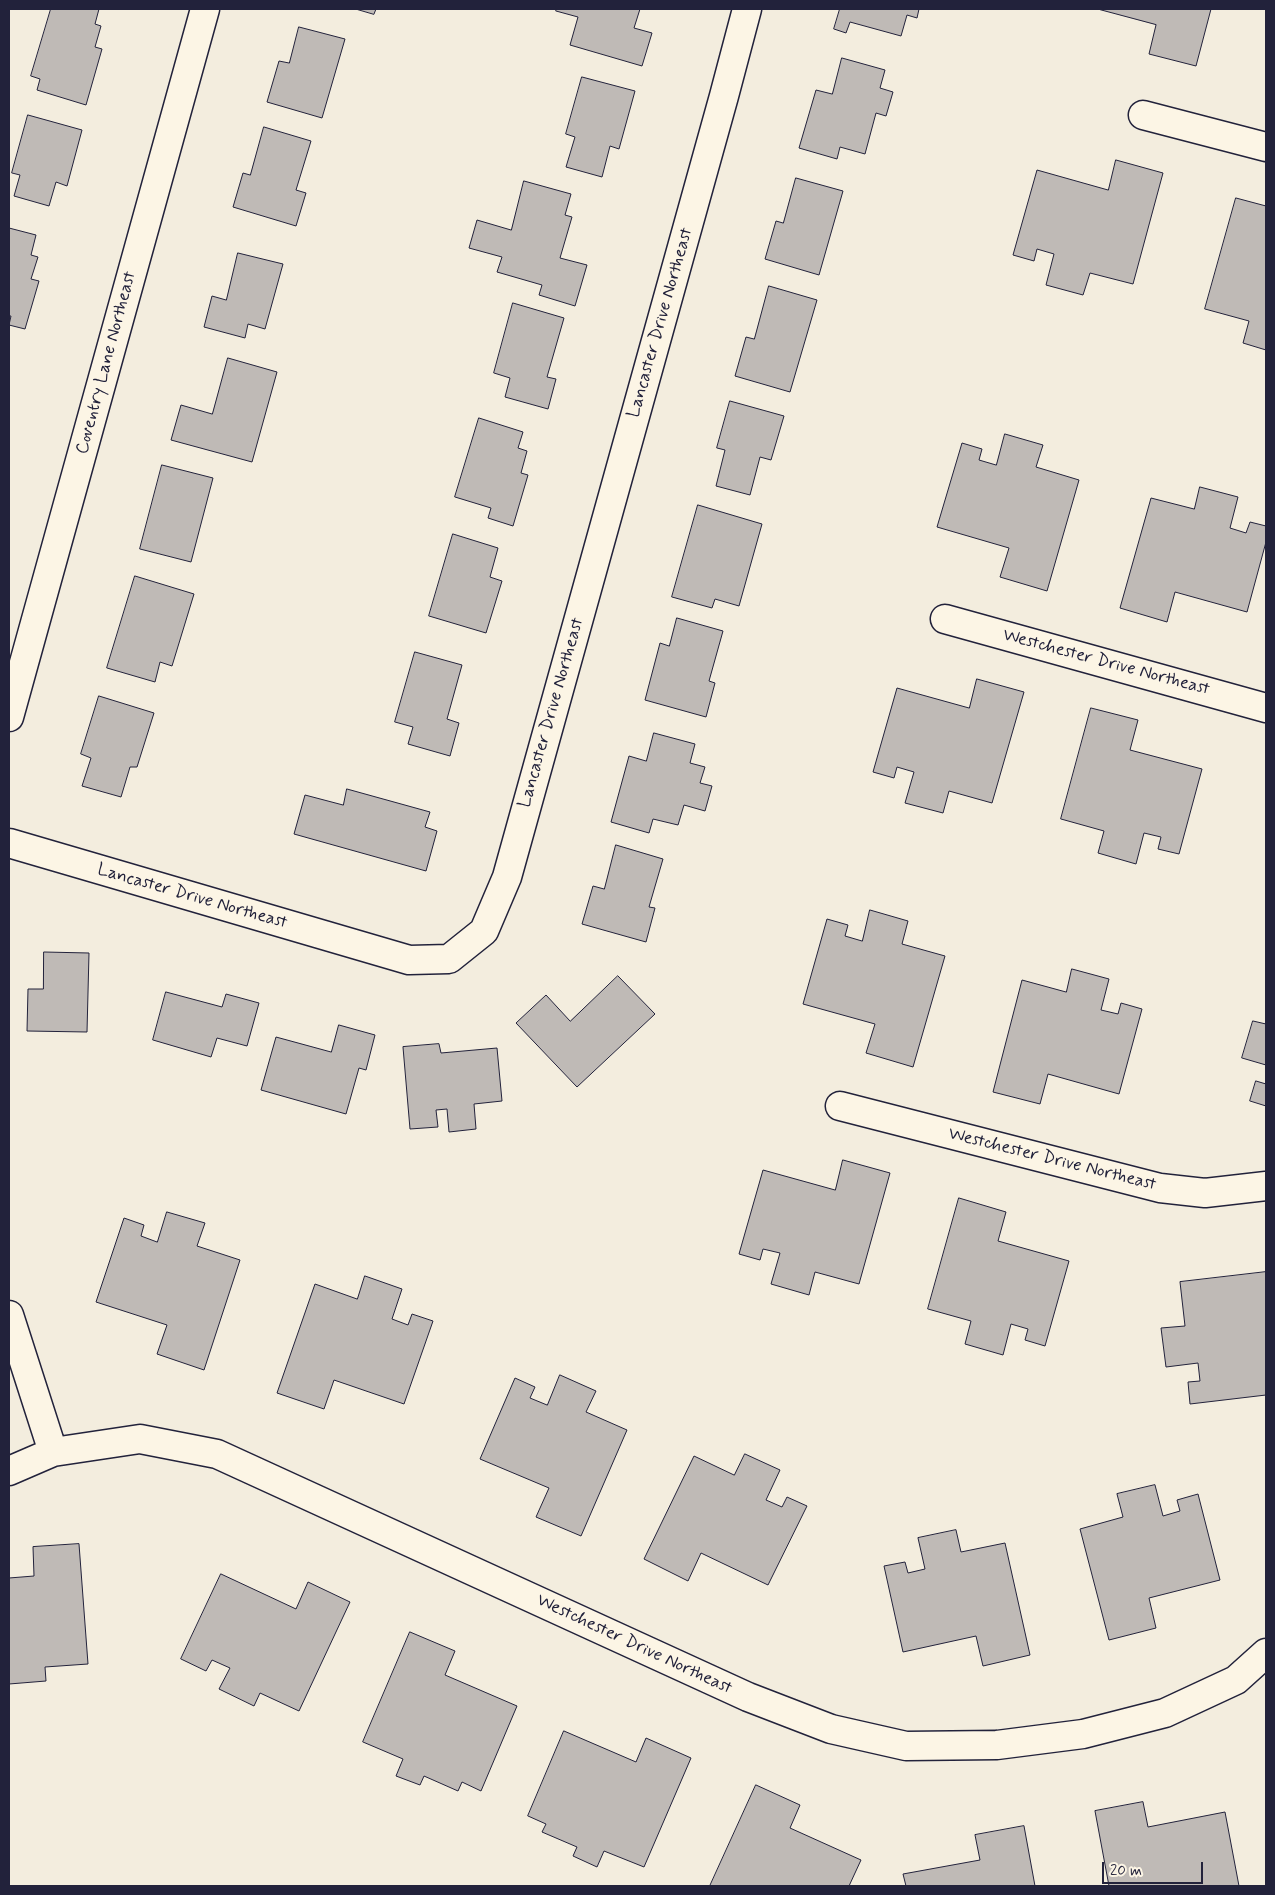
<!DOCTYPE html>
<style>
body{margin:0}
#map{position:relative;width:1275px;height:1895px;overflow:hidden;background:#f3edde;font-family:Mynerve,sans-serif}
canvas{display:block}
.frame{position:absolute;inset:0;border:10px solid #22223b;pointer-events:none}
.scale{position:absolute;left:1102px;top:1862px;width:101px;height:22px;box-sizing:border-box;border:2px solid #22223b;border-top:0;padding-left:6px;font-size:15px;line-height:18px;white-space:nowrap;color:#22223b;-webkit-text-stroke:4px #fcf5e5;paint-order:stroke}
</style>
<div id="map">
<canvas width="1275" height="1895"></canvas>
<div class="frame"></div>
<div class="scale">20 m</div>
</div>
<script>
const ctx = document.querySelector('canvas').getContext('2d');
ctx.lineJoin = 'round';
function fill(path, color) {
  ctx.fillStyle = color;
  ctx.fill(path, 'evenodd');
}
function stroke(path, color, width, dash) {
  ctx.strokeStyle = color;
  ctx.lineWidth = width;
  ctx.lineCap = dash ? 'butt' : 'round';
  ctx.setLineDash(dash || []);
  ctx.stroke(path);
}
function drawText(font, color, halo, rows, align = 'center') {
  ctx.font = font + ' Mynerve,sans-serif';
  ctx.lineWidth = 5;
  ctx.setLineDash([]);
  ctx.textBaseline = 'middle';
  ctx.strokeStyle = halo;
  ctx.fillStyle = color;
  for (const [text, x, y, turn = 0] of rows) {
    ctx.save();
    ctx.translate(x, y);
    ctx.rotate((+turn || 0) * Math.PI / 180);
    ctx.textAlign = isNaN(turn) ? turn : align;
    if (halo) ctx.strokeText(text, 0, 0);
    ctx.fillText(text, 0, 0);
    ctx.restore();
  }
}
const building = new Path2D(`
 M51,9H99L95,24L101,26L95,47L102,49L86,105L37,90L40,79L31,76Z
 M356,9H376L374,14Z
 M557,9H640L634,28L652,33L642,66L570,45L578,17L556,11Z
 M840,9H919L917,18L907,15L901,36L850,22L846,33L834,29Z
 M1098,9H1211L1196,66L1149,54L1156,25Z
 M299,27L345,39L322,118L267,102L279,61L289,63Z
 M842,58L885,70L880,88L893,92L886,116L876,113L865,154L840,147L837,159L799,148L816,90L832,94Z
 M582,77L635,91L619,149L610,146L602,177L566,167L575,137L566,134Z
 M28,115L82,130L67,186L56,182L49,206L14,196L20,175L12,173Z
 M264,127L311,141L296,190L306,193L296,226L233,207L243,173L250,175Z
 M1116,160L1163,173L1133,284L1090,273L1083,295L1046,285L1054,254L1037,249L1034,261L1013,255L1037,170L1108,190Z
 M796,178L843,191L819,275L765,259L776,221L783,223Z
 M524,181L571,194L565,215L572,217L560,258L587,265L575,306L539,295L542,285L497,272L502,257L469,248L477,220L511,230Z
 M1236,198L1266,206V350L1243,343L1249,321L1205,309Z
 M9,228L36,235L31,255L38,257L31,279L39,281L25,329L9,325L11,316H9Z
 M238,253L283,264L265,329L248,324L245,338L204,327L212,296L226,300Z
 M769,286L817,300L790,392L735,376L746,337L754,339Z
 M513,303L564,318L547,377L556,379L548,409L505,397L510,378L494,373Z
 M228,358L277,372L252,462L171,440L181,405L212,414Z
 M730,401L784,416L771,460L760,457L750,495L716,486L725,450L717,448Z
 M479,418L523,432L518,448L527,451L521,473L528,475L513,526L488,518L491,508L455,497Z
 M1005,434L1043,445L1036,467L1079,480L1047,591L1000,577L1009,548L937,527L962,443L982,449L979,460L996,465Z
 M162,465L213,478L191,562L140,549Z
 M1200,487L1238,497L1230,528L1246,533L1250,522L1266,526V542L1247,612L1175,592L1167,622L1120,608L1151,498L1194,509Z
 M698,505L762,524L739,606L715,599L712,608L672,597Z
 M453,534L498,548L490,577L502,581L486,633L429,616Z
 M135,576L194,594L172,666L160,662L155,682L107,668Z
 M677,618L723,631L709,681L715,683L706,717L645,700L660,643L669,646Z
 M415,652L462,665L447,719L459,723L450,756L408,744L413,727L395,722Z
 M977,679L1024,692L992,803L949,791L943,813L905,803L914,772L897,767L894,778L873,772L897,688L969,708Z
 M99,696L154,713L137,767H130L121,797L82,786L91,758L81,754Z
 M1091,708L1138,720L1130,750L1202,769L1179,854L1158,849L1161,837L1144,833L1136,864L1098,853L1104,831L1061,819Z
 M654,733L695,744L690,763L705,767L700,783L712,786L705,811L684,805L678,825L653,819L649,833L611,822L629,756L646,761Z
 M347,789L430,812L425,827L437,831L426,871L294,834L305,795L343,805Z
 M616,845L663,859L649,907L655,908L646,942L582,924L593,886L604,889Z
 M870,910L908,921L902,944L945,956L913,1067L866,1053L875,1024L803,1004L827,919L848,925L845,936L862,941Z
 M44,952L89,953L87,1032L27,1031L28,989H43Z
 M1072,969L1109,979L1101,1010L1118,1014L1121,1003L1142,1009L1119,1094L1048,1074L1040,1104L993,1092L1022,980L1066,992Z
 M618,976L655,1014L577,1087L516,1023L546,995L570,1021Z
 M166,992L222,1007L226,994L259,1003L247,1046L217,1038L211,1057L153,1040Z
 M1253,1021L1266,1024V1065L1242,1058Z
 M339,1025L375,1035L366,1070L359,1068L346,1114L261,1090L276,1037L331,1052Z
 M439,1044L441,1053L497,1048L502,1101L474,1104L476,1129L449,1132L447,1109L436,1110L438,1127L410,1129L403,1047Z
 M1256,1081L1266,1084V1106L1250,1101Z
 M843,1160L890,1173L859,1284L815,1272L809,1295L771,1284L780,1253L763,1249L760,1260L739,1254L763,1170L835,1190Z
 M959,1198L1006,1212L998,1241L1069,1261L1045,1346L1025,1340L1028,1329L1011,1324L1003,1355L965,1344L971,1321L928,1309Z
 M167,1212L205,1223L197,1246L240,1260L204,1370L157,1354L167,1325L96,1302L124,1218L144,1225L141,1236L157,1242Z
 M1266,1272V1395L1190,1404L1188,1382L1200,1381L1198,1363L1166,1367L1161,1328L1185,1326L1180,1282Z
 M365,1276L402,1289L392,1319L408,1325L412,1314L433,1321L404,1404L334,1380L324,1409L277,1393L315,1284L357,1299Z
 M560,1375L596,1391L586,1412L627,1430L581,1536L536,1517L549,1488L480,1459L515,1378L535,1387L530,1398L547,1405Z
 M745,1454L780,1470L766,1500L782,1507L787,1497L807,1506L768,1585L701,1553L688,1581L644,1559L694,1456L734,1475Z
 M1155,1485L1163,1516L1180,1511L1177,1500L1198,1494L1220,1580L1149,1598L1156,1628L1109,1640L1080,1529L1123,1517L1117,1494Z
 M956,1530L961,1552L1005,1543L1030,1655L983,1666L976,1636L903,1652L884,1566L905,1562L908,1573L925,1569L918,1538Z
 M79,1544L88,1664L45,1667L46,1681L9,1684V1578L34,1576L33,1547Z
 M221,1574L296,1609L308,1582L350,1602L299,1711L260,1693L254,1706L219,1689L230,1668L212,1660L206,1671L181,1659Z
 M410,1632L455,1651L445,1675L517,1706L481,1791L462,1782L458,1791L424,1776L420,1785L396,1776L403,1759L363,1742Z
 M564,1731L636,1762L646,1738L691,1758L644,1867L604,1851L597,1867L573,1856L577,1847L542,1832L546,1824L528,1816Z
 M756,1785L800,1805L790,1828L861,1860L849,1886H710Z
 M1143,1802L1148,1827L1225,1812L1239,1886H1109L1095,1811Z
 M1024,1826L1035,1886H906L903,1874L980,1860L975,1835Z`);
const minor = new Path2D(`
 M1143,115L1266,147
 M945,619L1266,708
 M9,717L205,9
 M9,843L409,960L449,959L484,931L507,877L724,96L747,9
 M840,1106L1160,1188L1205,1193L1266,1186
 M9,1315L53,1452
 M9,1471L53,1452L140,1439L217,1454L748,1697L831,1729L906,1746L997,1745L1083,1734L1165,1713L1236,1680L1266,1653`);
const streetNames = [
 ["Lancaster Drive Northeast",661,323,-74],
 ["Coventry Lane Northeast",107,363,-75],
 ["Westchester Drive Northeast",1106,663,15],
 ["Lancaster Drive Northeast",552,713,-74],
 ["Lancaster Drive Northeast",192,897,16],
 ["Westchester Drive Northeast",1052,1160,14],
 ["Westchester Drive Northeast",634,1645,25]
];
fill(building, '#bfbab6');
stroke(building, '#22223b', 1);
stroke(minor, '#22223b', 31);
stroke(minor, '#fcf5e5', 28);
drawText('18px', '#22223b', '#fcf5e5', streetNames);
</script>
